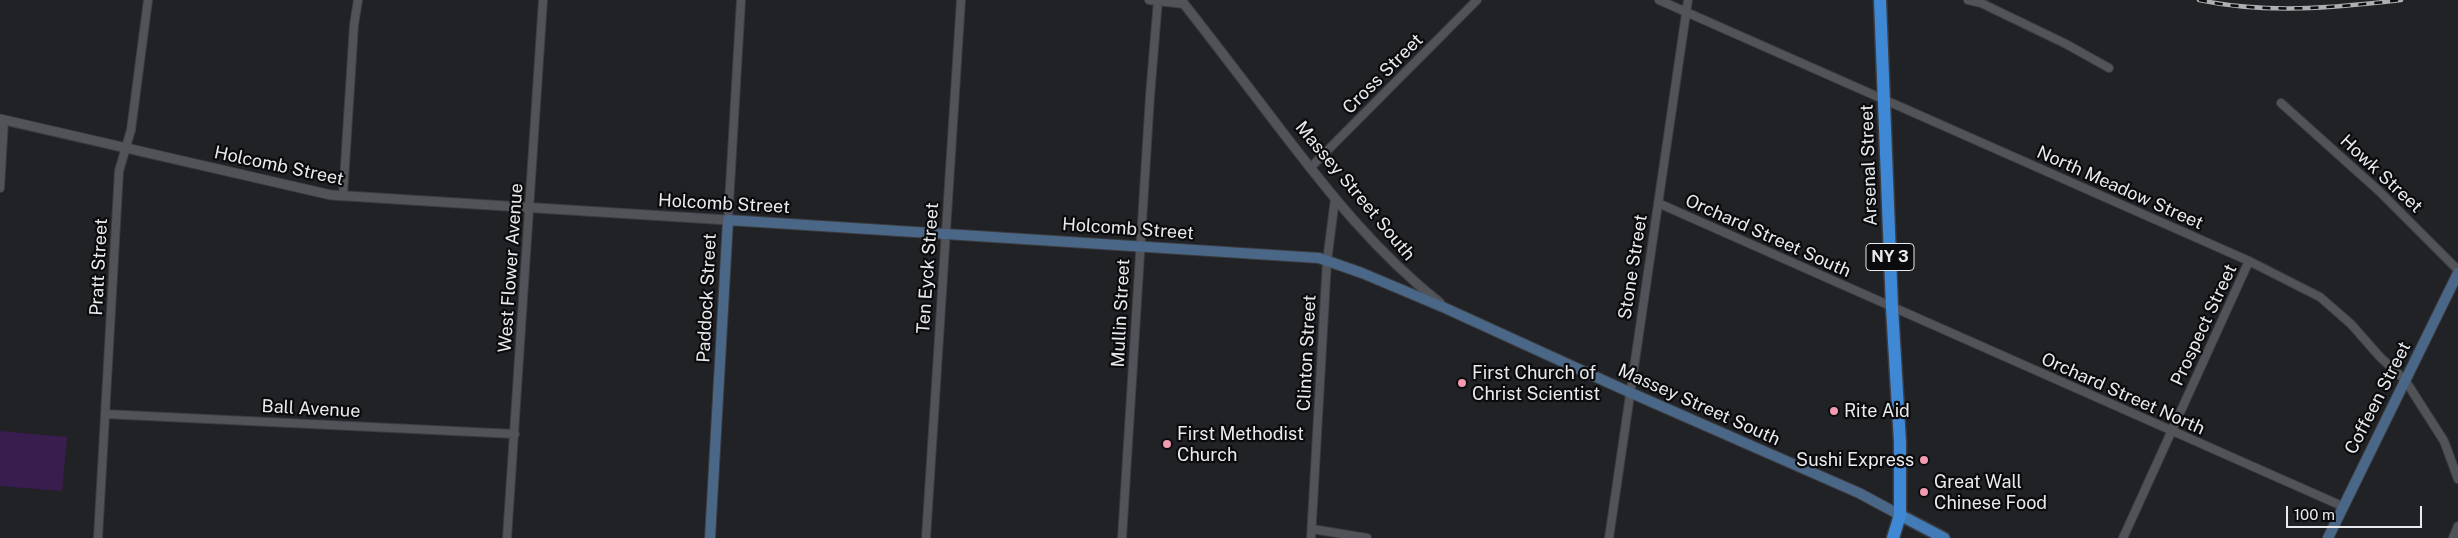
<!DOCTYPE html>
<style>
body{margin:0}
#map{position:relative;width:2458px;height:538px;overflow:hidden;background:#202226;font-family:"Public Sans",sans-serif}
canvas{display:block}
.scale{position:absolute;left:2286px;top:506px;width:136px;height:22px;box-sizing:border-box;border:2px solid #e9eaed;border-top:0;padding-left:6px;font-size:15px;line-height:18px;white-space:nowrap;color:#e9eaed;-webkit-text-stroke:4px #0b0b0d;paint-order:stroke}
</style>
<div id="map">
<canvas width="2458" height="538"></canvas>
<div class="scale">100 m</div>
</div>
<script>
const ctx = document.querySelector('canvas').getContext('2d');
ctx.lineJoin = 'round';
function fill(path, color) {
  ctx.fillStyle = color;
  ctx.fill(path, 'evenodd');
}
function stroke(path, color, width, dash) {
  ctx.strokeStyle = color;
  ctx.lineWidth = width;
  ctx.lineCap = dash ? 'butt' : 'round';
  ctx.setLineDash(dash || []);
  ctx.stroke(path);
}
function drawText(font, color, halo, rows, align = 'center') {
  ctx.font = font + ' "Public Sans",sans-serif';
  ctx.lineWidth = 4.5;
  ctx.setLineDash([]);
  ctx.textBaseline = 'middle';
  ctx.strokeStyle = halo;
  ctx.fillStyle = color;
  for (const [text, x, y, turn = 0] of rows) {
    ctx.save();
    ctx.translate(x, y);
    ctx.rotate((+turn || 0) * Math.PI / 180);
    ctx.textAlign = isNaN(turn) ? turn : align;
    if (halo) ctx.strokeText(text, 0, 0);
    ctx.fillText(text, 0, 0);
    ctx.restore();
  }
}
const green = new Path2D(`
 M0,431L67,437L62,491L0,486Z`);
const minor = new Path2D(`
 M1149,0L1184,4
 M1659,0L2249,261L2320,297L2351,324L2380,357L2405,380L2444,441L2458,479
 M1968,0L1981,3L2066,44L2109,68
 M2281,103L2379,191L2458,270
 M1310,168L1477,0
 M0,188L4,120
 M343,196L354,25L358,0
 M1658,203L2342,506
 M728,220L741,0
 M105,414L515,434
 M1312,529L1367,538
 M98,538L119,171L131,130L148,0
 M507,538L543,0
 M926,538L961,0
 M1122,538L1150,96L1158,0
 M1311,538L1327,261L1335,199
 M1609,538L1688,0
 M2123,538L2249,261
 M2453,538L2458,526`);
const tertiary = new Path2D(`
 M1181,0C1215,43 1248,87 1281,130C1330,194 1376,252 1440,303
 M0,119L331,195L728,220`);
const secondary = new Path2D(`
 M710,538L728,220L1319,258L1362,273L1445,308L1629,392L1859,493L1900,515
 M2328,538L2458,273`);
const primary = new Path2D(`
 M1900,515L1944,538`);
const trunk = new Path2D(`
 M1880,0L1892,308L1900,442V515L1893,538`);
const rail = new Path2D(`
 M2199,0C2265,14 2334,8 2401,0`);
const markers = [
 [1462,383,5,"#f29ab0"],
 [1834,411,5,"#f29ab0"],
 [1167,444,5,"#f29ab0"],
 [1924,460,5,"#f29ab0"],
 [1924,492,5,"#f29ab0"]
];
const shields = [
 [1890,257,48]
];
const shieldNames = [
 ["NY 3",1890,257]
];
const streetNames = [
 ["Cross Street",1383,74,-45],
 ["Arsenal Street",1869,165,-92],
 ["Holcomb Street",279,166,12],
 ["Howk Street",2381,174,43],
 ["North Meadow Street",2120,188,24],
 ["Massey Street South",1355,191,50],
 ["Holcomb Street",724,204,3],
 ["Holcomb Street",1128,229,4],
 ["Orchard Street South",1768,236,24],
 ["Pratt Street",99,267,-87],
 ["Stone Street",1633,267,-81],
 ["West Flower Avenue",511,268,-86],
 ["Ten Eyck Street",928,268,-86],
 ["Paddock Street",707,298,-87],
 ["Mullin Street",1121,313,-87],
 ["Prospect Street",2204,325,-65],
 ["Clinton Street",1307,353,-87],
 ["Orchard Street North",2123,394,24],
 ["Coffeen Street",2378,398,-63],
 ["Massey Street South",1699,405,24],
 ["Ball Avenue",311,409,3]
];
const poiNames = [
 ["First Church of",1472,373],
 ["Christ Scientist",1472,394],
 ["Rite Aid",1844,411],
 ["First Methodist",1177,434],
 ["Church",1177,455],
 ["Sushi Express",1914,460,"right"],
 ["Great Wall",1934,482],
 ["Chinese Food",1934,503]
];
fill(green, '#391d4f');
stroke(minor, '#3b3c40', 10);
stroke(tertiary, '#3b3c40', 11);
stroke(secondary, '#3b3c40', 12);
stroke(primary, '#3b3c40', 14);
stroke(trunk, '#3b3c40', 15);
stroke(minor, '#515358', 8);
stroke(tertiary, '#515358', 9);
stroke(secondary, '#4a6787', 10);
stroke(primary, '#437bb7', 11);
stroke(trunk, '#3e88d6', 12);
stroke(rail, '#aeafb2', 4.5);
stroke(rail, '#0b0b0d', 2.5, [8]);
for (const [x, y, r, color] of markers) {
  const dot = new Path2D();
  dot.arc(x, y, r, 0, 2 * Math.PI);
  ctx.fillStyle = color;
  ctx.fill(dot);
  stroke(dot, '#0b0b0d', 2);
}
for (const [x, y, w] of shields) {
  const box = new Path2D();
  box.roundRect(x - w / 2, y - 13.5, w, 27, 4);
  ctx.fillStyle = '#0b0b0d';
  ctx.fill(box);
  stroke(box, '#e9eaed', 1);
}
drawText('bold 16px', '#e9eaed', null, shieldNames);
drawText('18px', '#e9eaed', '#0b0b0d', streetNames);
drawText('18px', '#e9eaed', '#0b0b0d', poiNames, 'left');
</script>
